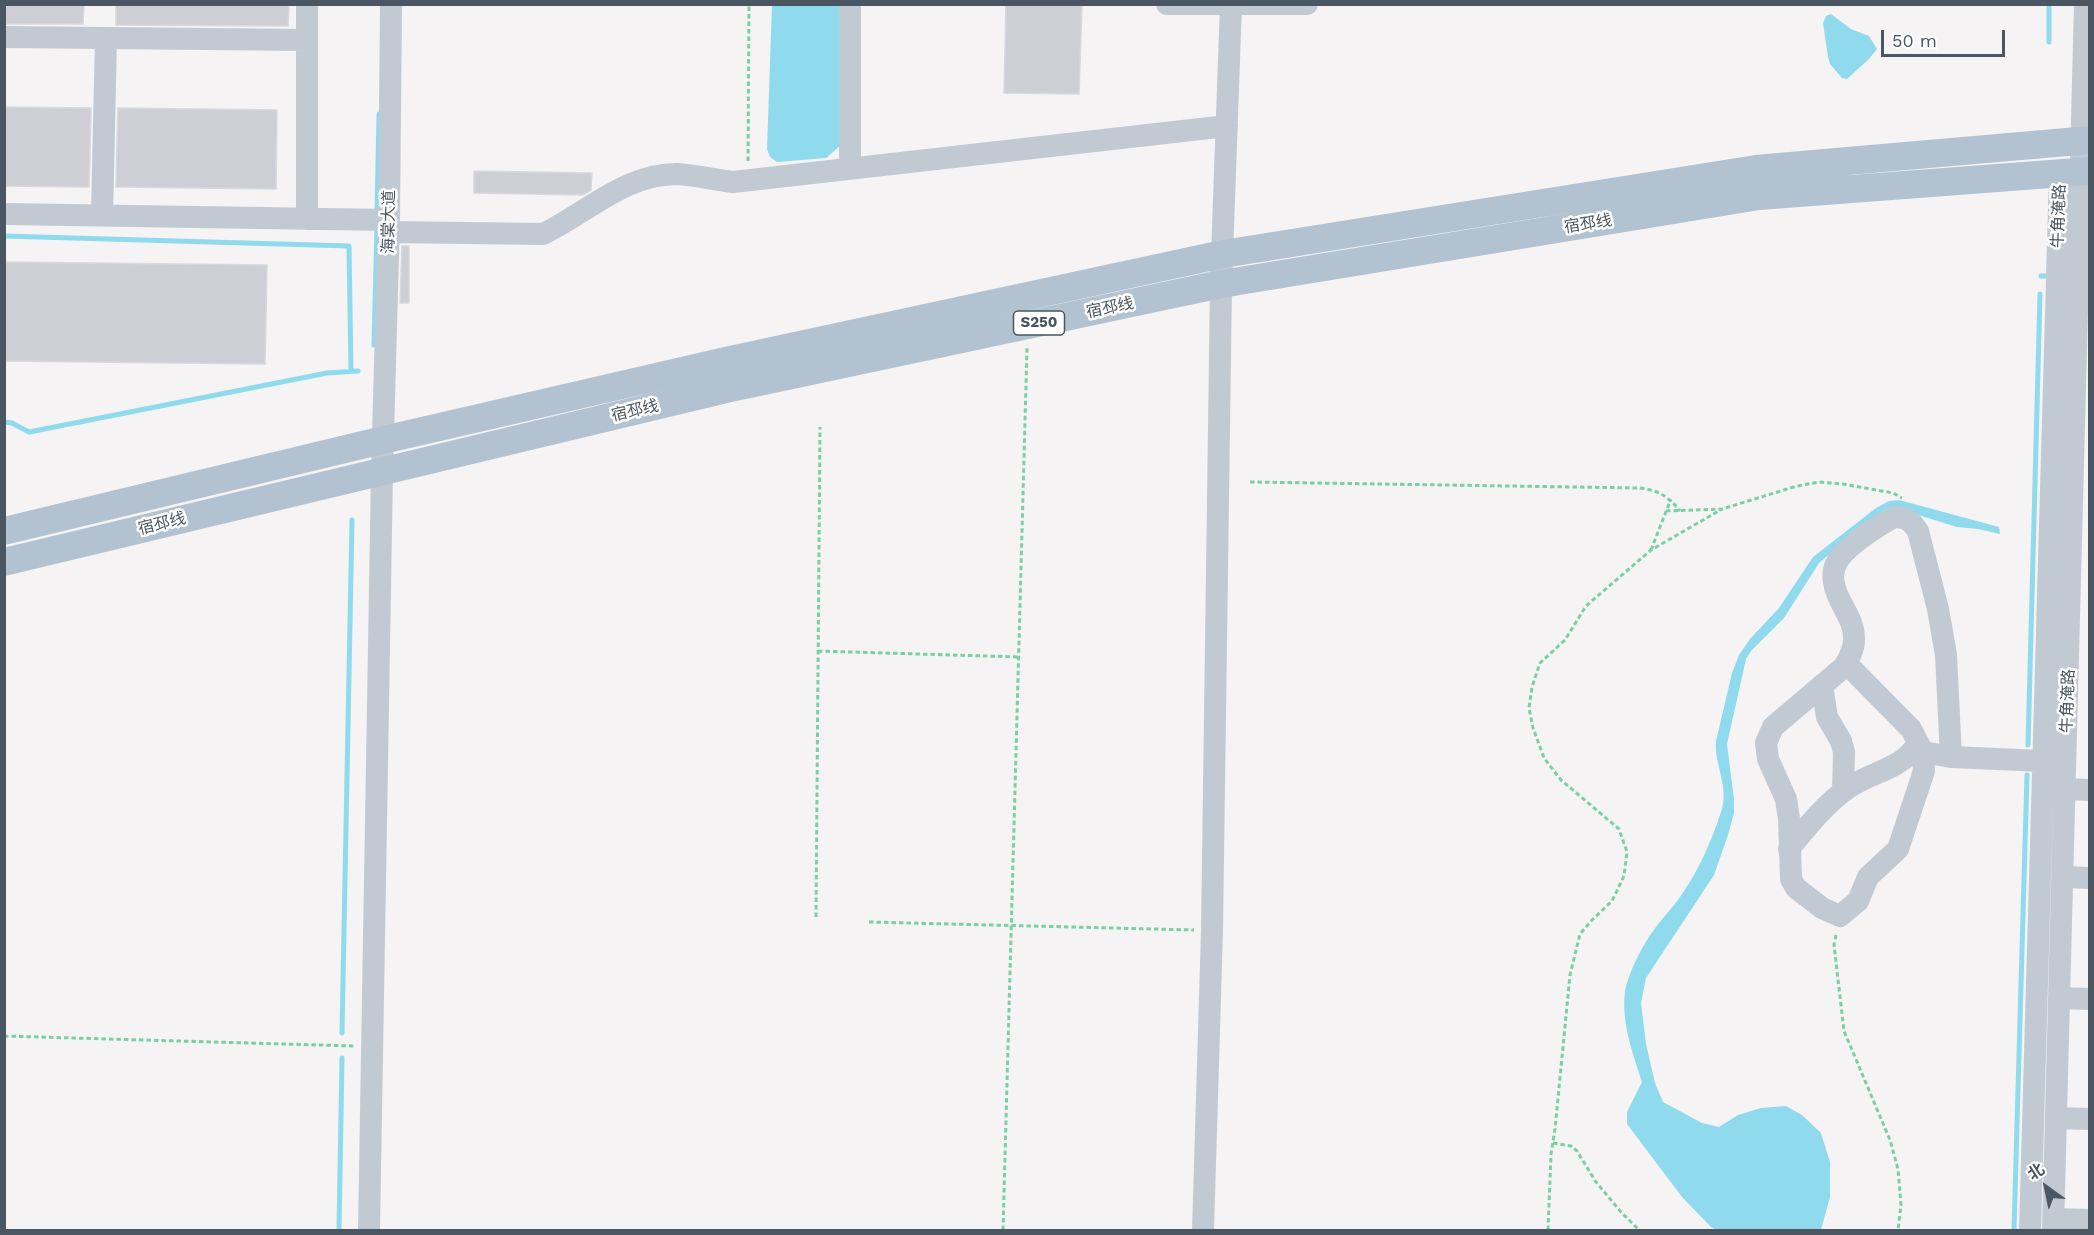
<!DOCTYPE html>
<meta charset="utf-8">
<style>
body{margin:0}
#map{position:relative;width:2094px;height:1235px;overflow:hidden;background:#f5f3f3;font-family:"Work Sans","Noto Sans SC",sans-serif}
canvas{display:block}
.frame{position:absolute;inset:0;border:6px solid #4a5661;pointer-events:none}
.north{position:absolute;left:2016px;top:1157px;width:60px;height:60px;-webkit-text-stroke:4px #fff;paint-order:stroke;rotate:327deg;font-size:16px;font-weight:700;line-height:24px;text-align:center;color:#4a5661}
.north::after{content:'';display:block;margin:auto;width:21px;height:27px;background:#4a5661;clip-path:polygon(50% 0,100% 100%,50% 72%,0 100%)}
.scale{position:absolute;left:1881px;top:30px;width:124px;height:27px;box-sizing:border-box;border:3px solid #4a5661;border-top:0;padding-left:8px;font-size:18px;line-height:21px;white-space:nowrap;color:#4a5661;-webkit-text-stroke:4px #fff;paint-order:stroke}
</style>
<div id="map">
<canvas width="2094" height="1235"></canvas>
<div class="frame"></div>
<div class="north">北</div>
<div class="scale">50 m</div>
</div>
<script>
const ctx = document.querySelector('canvas').getContext('2d');
ctx.lineJoin = 'round';
function fill(path, color) {
  ctx.fillStyle = color;
  ctx.fill(path, 'evenodd');
}
function stroke(path, color, width, dash) {
  ctx.strokeStyle = color;
  ctx.lineWidth = width;
  ctx.lineCap = dash ? 'butt' : 'round';
  ctx.setLineDash(dash || []);
  ctx.stroke(path);
}
function drawText(font, color, halo, rows, align = 'center') {
  ctx.font = font + ' "Work Sans","Noto Sans SC",sans-serif';
  ctx.lineWidth = 5;
  ctx.setLineDash([]);
  ctx.textBaseline = 'middle';
  ctx.strokeStyle = halo;
  ctx.fillStyle = color;
  for (const [text, x, y, turn = 0] of rows) {
    ctx.save();
    ctx.translate(x, y);
    ctx.rotate((+turn || 0) * Math.PI / 180);
    ctx.textAlign = isNaN(turn) ? turn : align;
    if (halo) ctx.strokeText(text, 0, 0);
    ctx.fillText(text, 0, 0);
    ctx.restore();
  }
}
const water = new Path2D(`
 M772,5H840L841,145L826,158L777,162L770,157L767,149Z
 M1831,14L1851,29L1869,36L1877,49L1869,59L1847,79L1842,78L1830,64L1828,57L1823,23L1826,16Z
 M1899,500L1999,527L2000,534L1978,529L1957,527L1902,510L1833,551L1819,563L1784,618L1751,651L1746,659L1727,744L1734,799V813L1728,835L1714,875L1646,978L1641,1003L1646,1044L1655,1083L1663,1102L1702,1123L1719,1127L1738,1115L1761,1108L1786,1106L1802,1115L1821,1133L1830,1162V1197L1821,1230H1717L1711,1227L1682,1197L1627,1124V1112L1642,1082C1633,1054 1621,1022 1625,992C1628,973 1644,942 1656,927C1665,915 1676,904 1684,891C1700,868 1712,839 1721,812C1730,788 1714,765 1716,741L1732,673L1739,655L1750,639L1779,608L1813,557L1876,508L1889,501Z`);
const stream = new Path2D(`
 M2049,42V4
 M377,213L379,114
 M4,236L349,246L351,371
 M2041,276H2047
 M374,345L377,225
 M4,422L12,423L29,432L327,373L358,371
 M2028,745L2040,294
 M342,1033L352,520
 M339,1230L342,1058
 M2014,1230L2027,775`);
const building = new Path2D(`
 M4,4H84L83,24H4Z
 M116,4H289L288,26L116,25Z
 M1006,4H1082L1079,94L1004,93Z
 M4,107L91,108L89,187L4,186Z
 M118,108L277,110L276,189L116,187Z
 M474,171L592,173L591,190L583,195L474,193Z
 M402,246H409V303H400Z
 M4,262L267,265L265,364L4,361Z`);
const path = new Path2D(`
 M748,161L749,4
 M1250,482L1639,488C1658,490 1668,496 1680,511
 M1666,511L1722,509L1797,486L1819,482L1843,484L1893,493L1902,498
 M1651,550L1671,499
 M818,651L1019,657
 M816,917L820,427
 M869,922L1194,930
 M1836,935L1834,945L1844,1031L1890,1140L1898,1169L1901,1205L1898,1230
 M4,1036L354,1046
 M1553,1143L1571,1146L1577,1151L1596,1182L1621,1212L1639,1230
 M1003,1230L1027,348
 M1548,1230L1551,1154L1555,1129L1570,975L1580,934L1592,920L1612,901L1624,876L1627,852L1619,829L1561,780L1544,758L1533,728L1529,708L1532,687L1540,663L1565,640L1586,606L1651,550L1722,509`);
const minor = new Path2D(`
 M1167,4H1307
 M4,37L307,40V4
 M307,40V219
 M850,169V4
 M4,214L389,220
 M102,215L106,38
 M389,232L543,234C588,212 625,174 677,174C695,175 715,180 733,182L1227,126
 M1846,663L1911,729L1923,752L1924,771L1898,849L1868,877L1858,901L1840,916L1822,908L1796,888L1791,879L1789,819L1786,799L1768,759L1766,743L1773,727L1845,666C1849,658 1854,649 1854,640C1855,623 1844,610 1838,596C1834,587 1831,574 1836,564C1843,548 1879,525 1894,517C1907,517 1911,521 1918,531L1938,609L1946,655L1951,757
 M1822,685L1827,717L1841,741L1844,752L1843,792
 M2065,789L2090,790
 M1789,849C1807,827 1825,804 1848,788C1869,773 1897,770 1913,750L1951,757L2043,761
 M2063,877L2090,878
 M2060,998L2090,999
 M2056,1118L2090,1119
 M2054,1219L2090,1220
 M369,1230L382,471L389,220L391,4
 M1203,1230L1212,931L1221,284L1231,4
 M2030,1230L2060,173
 M2053,1230L2085,4`);
const major = new Path2D(`
 M4,531L383,440L726,361L1223,254L1756,169L2090,140
 M4,562L735,387L1221,284L1759,196L2090,171`);
const shields = [
 [1039,323,51]
];
const shieldNames = [
 ["S250",1039,323]
];
const streetNames = [
 ["牛角淹路",2059,216,-88],
 ["海棠大道",389,222,-89],
 ["宿邳线",1588,224,-9],
 ["宿邳线",1110,308,-12],
 ["宿邳线",635,411,-13],
 ["宿邳线",162,524,-14],
 ["牛角淹路",2068,701,-88]
];
fill(water, '#90daee');
stroke(stream, '#90daee', 5);
fill(building, '#cdcfd5');
stroke(building, '#d7d9de', 1.5);
stroke(path, '#7ad0a6', 3, [4.5, 3]);
stroke(minor, '#c1cad2', 22);
stroke(major, '#b3c2d1', 28);
for (const [x, y, w] of shields) {
  const box = new Path2D();
  box.roundRect(x - w / 2, y - 12, w, 24, 4.5);
  ctx.fillStyle = '#fff';
  ctx.fill(box);
  stroke(box, '#4a5661', 1.5);
}
drawText('bold 15px', '#4a5661', null, shieldNames);
drawText('16px', '#4a5661', '#fff', streetNames);
</script>
